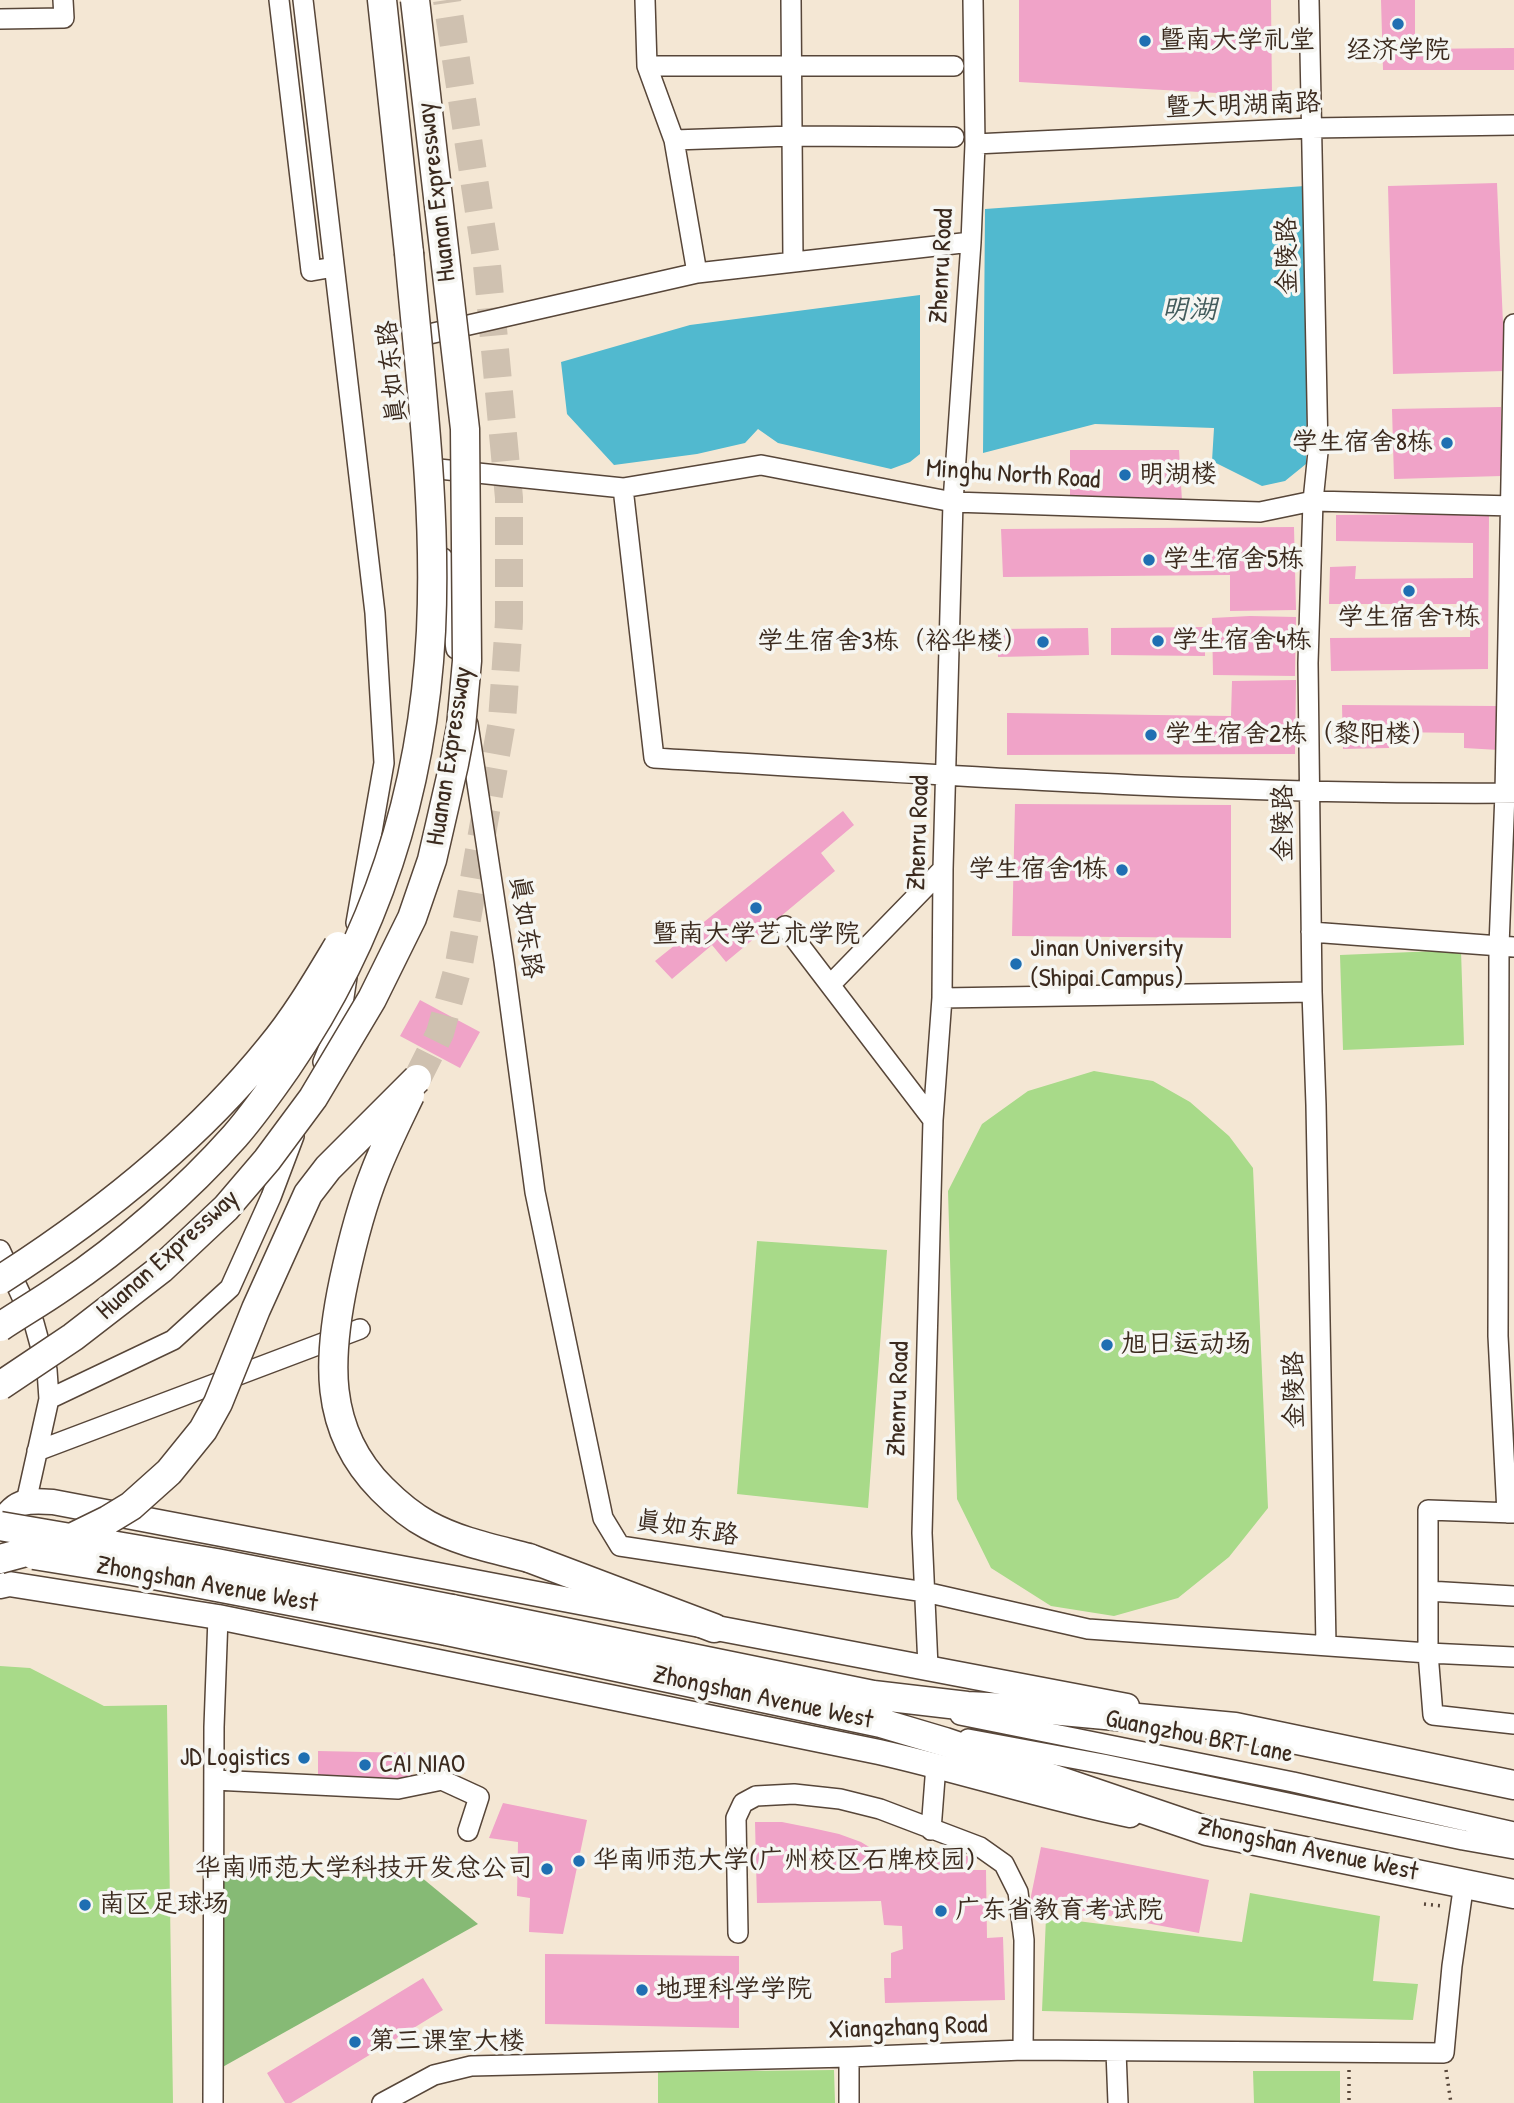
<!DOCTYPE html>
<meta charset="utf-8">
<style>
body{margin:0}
canvas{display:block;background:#f4e7d4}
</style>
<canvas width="1514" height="2103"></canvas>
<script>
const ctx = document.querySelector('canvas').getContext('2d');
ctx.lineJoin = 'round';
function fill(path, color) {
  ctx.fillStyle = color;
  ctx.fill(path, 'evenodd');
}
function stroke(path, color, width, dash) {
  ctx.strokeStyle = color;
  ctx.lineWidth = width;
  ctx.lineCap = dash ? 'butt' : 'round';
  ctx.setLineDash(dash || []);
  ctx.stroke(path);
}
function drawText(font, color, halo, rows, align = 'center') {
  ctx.font = font + ' "Patrick Hand","LXGW WenKai TC",sans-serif';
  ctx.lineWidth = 7;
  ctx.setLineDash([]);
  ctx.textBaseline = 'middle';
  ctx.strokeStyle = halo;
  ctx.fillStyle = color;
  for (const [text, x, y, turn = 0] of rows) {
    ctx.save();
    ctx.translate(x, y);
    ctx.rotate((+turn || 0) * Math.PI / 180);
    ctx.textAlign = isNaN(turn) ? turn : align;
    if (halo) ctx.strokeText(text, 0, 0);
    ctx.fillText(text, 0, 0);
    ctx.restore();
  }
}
const green = new Path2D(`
 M1461,950L1464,1045L1343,1050L1340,955Z
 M1094,1071L1153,1081L1190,1102L1229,1136L1253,1168L1268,1508L1229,1557L1178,1598L1114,1616L1051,1606L991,1568L957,1499L948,1191L982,1124L1028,1091Z
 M757,1241L887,1250L868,1508L737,1494Z
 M0,1666L30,1668L104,1706L167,1705L173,2103H0Z
 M1250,1893L1380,1916L1373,1981L1418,1984L1413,2020L1042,2011L1046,1917L1242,1942Z
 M834,2070L835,2103H658V2072Z
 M1253,2071H1340V2103H1254Z`);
const forest = new Path2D(`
 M221,1876L421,1877L478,1924L219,2069Z`);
const water = new Path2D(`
 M1305,186L1307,409L1306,464L1285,481L1262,486L1212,461L1214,428L1095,424L983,453L985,209Z
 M920,295V454L910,462L891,469L778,443L758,429L745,443L697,454L614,465L567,414L561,362L690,325Z`);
const building = new Path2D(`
 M1019,0H1271L1272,96L1019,82Z
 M1381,0H1415V49L1514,48V70H1383Z
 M1497,183L1505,371L1393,374L1388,186Z
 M1501,407L1502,476L1394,479L1392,409Z
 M1070,450H1179L1182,501L1070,503Z
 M1489,514L1488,669L1331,671L1330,638L1470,637L1471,604H1329L1330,567L1356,566L1355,579L1473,578V543L1336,541V515Z
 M1294,527L1296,610L1230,611V575L1003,577L1001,529Z
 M1250,616L1296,617L1295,676L1213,675L1212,618Z
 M1205,627V656L1111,655V628Z
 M1088,628L1089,655L998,657L997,629Z
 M1296,680L1295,754L1007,755V713L1231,716L1232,681Z
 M1342,705L1497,706L1499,750L1464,748V733L1389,732V748L1343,749Z
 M1015,804L1231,805V938L1012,936Z
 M843,811L854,825L821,853L835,871L726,962L712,945L672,979L655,961Z
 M420,1000L480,1032L460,1068L400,1036Z
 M318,1751L413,1753L412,1779L318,1777Z
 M503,1803L587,1820L563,1934L529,1932L530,1898L517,1896L518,1842L489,1838Z
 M755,1822H782L812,1828L839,1834L861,1842L879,1853L880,1871L908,1872V1856H968L969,1870H986L987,1938L1003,1937L1005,2000L885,2003L884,1978H891V1953L903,1949L902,1926L884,1925L881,1901L757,1903Z
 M1041,1847L1209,1880L1199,1933L1030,1901Z
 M545,1954L739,1956V2028L545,2024Z
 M423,1978L443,2010L291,2103H285L267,2073Z`);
const highwayTunnel = new Path2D(`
 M417,1079L440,1033L459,964L502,721L509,621V498L487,265L447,0`);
const path = new Path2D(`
 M1424,1904L1443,1906
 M1349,2070V2103
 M1446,2070L1451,2103`);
const minor = new Path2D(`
 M279,0L311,271L334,267
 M303,0L375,613L384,763L356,923
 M645,0L647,66L674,140L697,273
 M791,0L793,261
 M1309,0L1318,452L1313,501L1308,663L1312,992L1316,1105L1326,1645
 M0,19L64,18L63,0
 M647,66H954
 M674,140L792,136L954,137
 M975,144L1311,128L1514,125
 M416,337L697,273L971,242
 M429,468L623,488L761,465L953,502L1260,512L1313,501L1514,506
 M623,488L654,758C940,775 1227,795 1514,793
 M443,558L456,649
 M468,724L504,961L535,1192L603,1518L620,1546L925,1592L1088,1629L1428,1653L1433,1715L1514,1724
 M785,926L933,1120
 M1311,932L1514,947
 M831,984L943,869
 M942,998L1312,992
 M323,1062L341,1017L347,977
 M0,1250L34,1323L47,1370L49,1399L26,1502
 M49,1399L173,1340L230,1288L271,1197L294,1136
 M37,1451L360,1329
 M1507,1513L1498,1336L1499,946L1505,793L1514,324
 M1514,1513L1428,1510V1653L1514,1657
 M1428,1591L1514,1596
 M928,1667L922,1533L933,1120L942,998L943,869L953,502L971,242L975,144L973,0
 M960,1715L1293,1782L1514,1832
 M968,1739L1103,1764L1463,1840L1514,1849
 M214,1780L398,1789L442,1780L479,1797L468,1831
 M931,1830L936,1765
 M738,1933L736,1818L743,1803L756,1796L794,1794L840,1799L880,1809L980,1847L1004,1864L1018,1892L1024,1940L1023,2050
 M1116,2051L1118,2103
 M849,2057V2103
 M213,2103L214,1727L218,1617
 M382,2103L434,2075L471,2066L849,2057L1023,2050L1444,2053L1452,1966L1464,1883`);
const major = new Path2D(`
 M0,1527C13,1500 26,1500 53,1502L1127,1706
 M0,1586L9,1584L218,1617L879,1752C963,1771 1045,1798 1130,1815`);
const highway = new Path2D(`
 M382,0L409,253
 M529,1558L714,1628
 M452,1609L873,1695L967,1706L1051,1710L1235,1727L1514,1785
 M447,1631L881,1723L945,1742L1207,1831L1514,1894`);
const highwayBridge = new Path2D(`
 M410,1095C398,1120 385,1146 375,1172C361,1207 352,1243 344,1280C328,1356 322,1429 382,1489C396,1503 411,1516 428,1525C459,1542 495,1549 529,1558
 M0,1280C100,1216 195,1141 270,1048C296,1017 317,981 338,946
 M0,1327C21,1313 42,1301 62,1287C122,1247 187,1190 235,1136C254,1114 271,1090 287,1067C377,936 423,789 431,631C437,505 420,378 409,253
 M0,1386L73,1337L161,1269L226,1208L267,1160L313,1098L372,999L412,918L432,860L454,764L461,727L467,661L465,429L415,0
 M0,1526L216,1563L452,1609
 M34,1555L133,1571L447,1631
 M0,1559L63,1542L108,1520L131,1506L169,1472L203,1430L218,1403L256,1309L308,1194L328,1168L417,1079`);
const markers = [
 [1398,24,7,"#1f6fb2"],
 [1145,41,7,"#1f6fb2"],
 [1447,443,7,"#1f6fb2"],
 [1125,475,7,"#1f6fb2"],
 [1149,560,7,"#1f6fb2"],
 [1409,591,7,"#1f6fb2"],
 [1158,641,7,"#1f6fb2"],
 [1043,642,7,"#1f6fb2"],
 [1151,735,7,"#1f6fb2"],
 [1122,870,7,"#1f6fb2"],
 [756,908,7,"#1f6fb2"],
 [1016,964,7,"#1f6fb2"],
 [1107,1345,7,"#1f6fb2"],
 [304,1758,7,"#1f6fb2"],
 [365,1765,7,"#1f6fb2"],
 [579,1861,7,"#1f6fb2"],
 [547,1869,7,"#1f6fb2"],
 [85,1905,7,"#1f6fb2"],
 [941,1911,7,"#1f6fb2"],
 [642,1990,7,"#1f6fb2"],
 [355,2042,7,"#1f6fb2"]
];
const poiNames = [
 ["暨南大学礼堂",1159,41],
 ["经济学院",1398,51,"center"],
 ["学生宿舍8栋",1433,443,"right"],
 ["明湖楼",1139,475],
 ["学生宿舍5栋",1163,560],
 ["学生宿舍7栋",1409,618,"center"],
 ["学生宿舍4栋",1172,641],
 ["学生宿舍3栋（裕华楼）",1029,642,"right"],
 ["学生宿舍2栋（黎阳楼）",1165,735],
 ["学生宿舍1栋",1108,870,"right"],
 ["暨南大学艺术学院",756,935,"center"],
 ["Jinan University",1030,949],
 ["(Shipai Campus)",1030,979],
 ["旭日运动场",1121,1345],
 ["JD Logistics",290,1758,"right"],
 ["CAI NIAO",379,1765],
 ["华南师范大学(广州校区石牌校园)",593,1861],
 ["华南师范大学科技开发总公司",533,1869,"right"],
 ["南区足球场",99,1905],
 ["广东省教育考试院",955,1911],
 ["地理科学学院",656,1990],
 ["第三课室大楼",369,2042]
];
const streetNames = [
 ["暨大明湖南路",1243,106,-2],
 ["Huanan Expressway",437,192,-97],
 ["金陵路",1288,256,-91],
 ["Zhenru Road",942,266,-87],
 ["真如东路",393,372,-96],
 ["Minghu North Road",1013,475,4],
 ["Huanan Expressway",450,756,-81],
 ["金陵路",1284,823,-90],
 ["Zhenru Road",919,833,-88],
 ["真如东路",525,927,82],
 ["Huanan Expressway",168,1255,-42],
 ["金陵路",1295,1390,-91],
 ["Zhenru Road",899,1399,-88],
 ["真如东路",687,1529,9],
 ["Zhongshan Avenue West",207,1585,10],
 ["Zhongshan Avenue West",763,1698,12],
 ["Guangzhou BRT Lane",1199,1737,11],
 ["Zhongshan Avenue West",1308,1850,12],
 ["Xiangzhang Road",908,2028,-2]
];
const waterNames = [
 ["明湖",1189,311]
];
fill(green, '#a8da89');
fill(forest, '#86ba75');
fill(water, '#51b9cf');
fill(building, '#f0a3c8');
stroke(highwayTunnel, '#cfc1b0', 28, [28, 14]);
stroke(minor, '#574639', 22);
stroke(major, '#574639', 27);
stroke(highway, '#574639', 31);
stroke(path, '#574639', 3.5, [2, 5]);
stroke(minor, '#fff', 19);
stroke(major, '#fff', 24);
stroke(highway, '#fff', 28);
stroke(highwayBridge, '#574639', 31, []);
stroke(highwayBridge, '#fff', 28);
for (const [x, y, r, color] of markers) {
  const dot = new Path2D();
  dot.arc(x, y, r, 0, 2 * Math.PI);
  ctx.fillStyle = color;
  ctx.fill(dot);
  stroke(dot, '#f6f6f2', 2.5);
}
drawText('26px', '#3b2a1e', '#f6f6f2', poiNames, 'left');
drawText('26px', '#3b2a1e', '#f6f6f2', streetNames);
drawText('italic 28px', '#435c5c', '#f6f6f2', waterNames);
</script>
